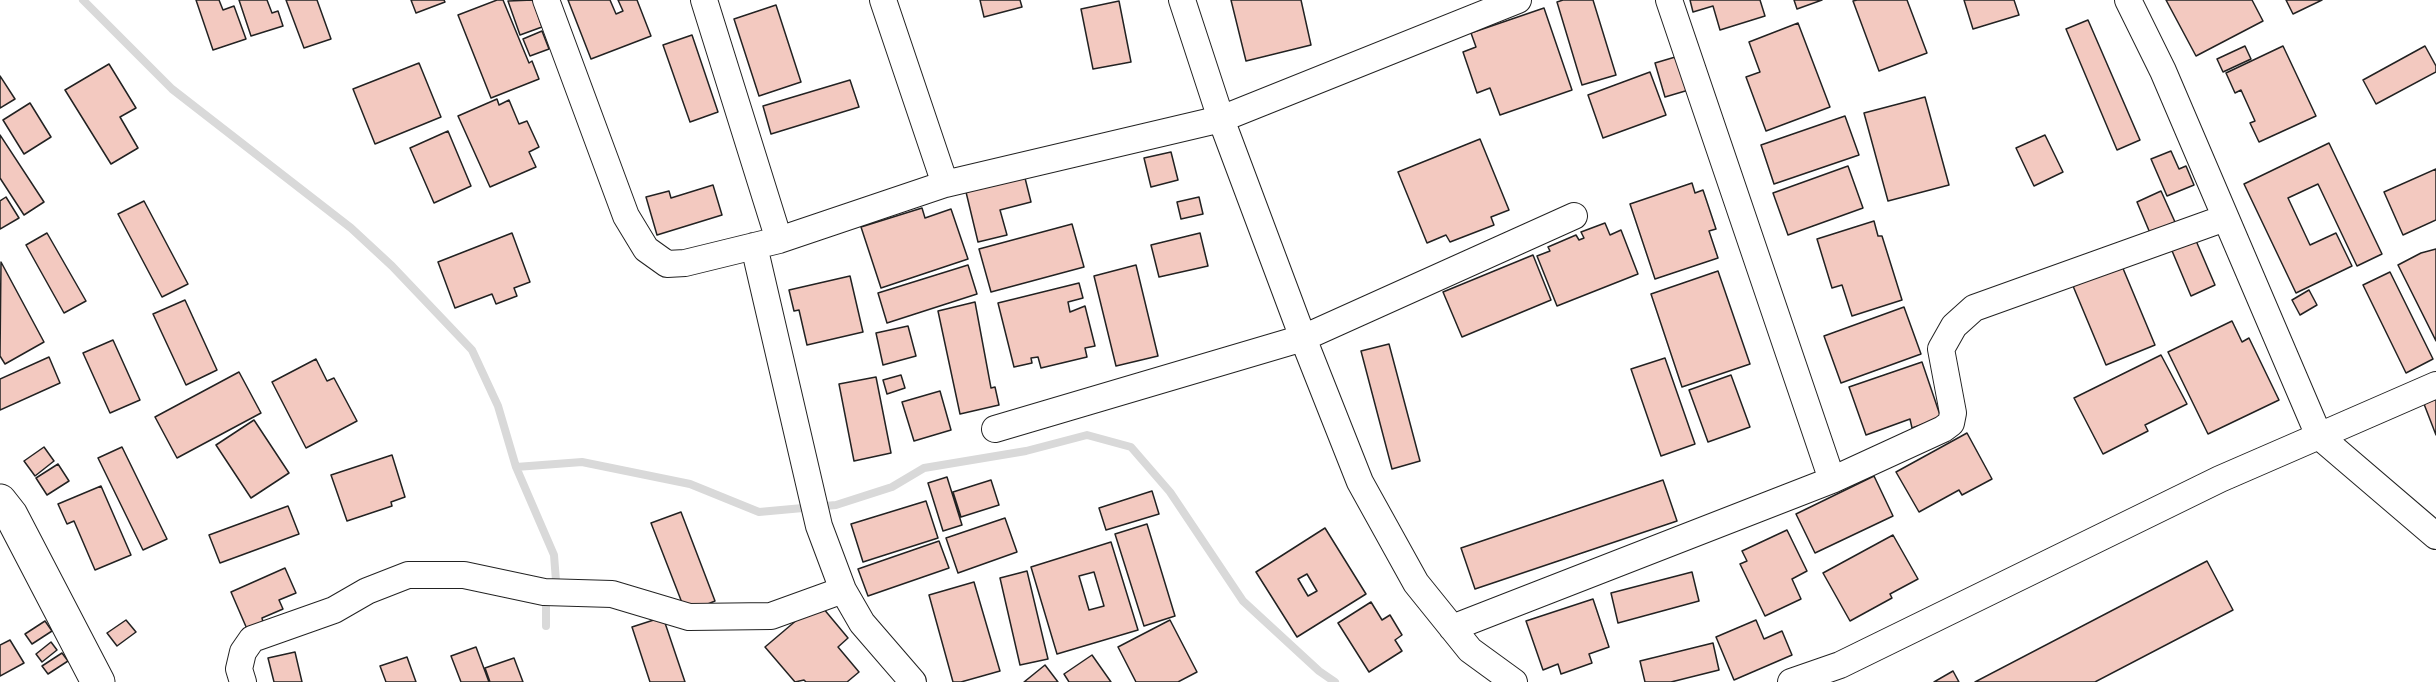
<!DOCTYPE html>
<style>
body{margin:0}
canvas{display:block;background:#fff}
</style>
<canvas width="2436" height="682"></canvas>
<script>
const ctx = document.querySelector('canvas').getContext('2d');
ctx.lineJoin = 'round';
function stroke(path, color, width, dash) {
  ctx.strokeStyle = color;
  ctx.lineWidth = width;
  ctx.lineCap = dash ? 'butt' : 'round';
  ctx.setLineDash(dash || []);
  ctx.stroke(path);
}
function fill(path, color) {
  ctx.fillStyle = color;
  ctx.fill(path, 'evenodd');
}
const stream = new Path2D(`
 M83,0L172,89L351,228L392,266L472,350L498,406L516,467L554,555L556,581L546,602V626
 M516,467L582,462L690,484L759,512L836,505L892,487L924,468L1026,451L1087,435L1131,447L1170,492L1243,601L1319,671L1335,682`);
const building = new Path2D(`
 M196,0H219L223,10L234,6L246,39L213,50Z
 M239,0H267L272,13L278,11L283,26L251,36Z
 M286,0H317L331,39L304,48Z
 M411,0H444L445,2L416,13Z
 M497,0H503L529,63L532,61L539,79L491,98L458,15Z
 M533,0L542,27L520,35L508,1Z
 M568,0H610L616,14L623,11L618,0H637L651,36L591,59Z
 M980,0H1020L1022,7L984,17Z
 M1231,0H1301L1311,45L1246,61Z
 M1563,0H1593L1616,75L1582,85L1557,2Z
 M1690,0H1760L1765,16L1720,30L1713,6L1693,12Z
 M1794,0H1822L1797,9Z
 M1857,0H1907L1927,53L1879,71L1853,1Z
 M1964,0H2014L2019,15L1973,29Z
 M2166,0H2252L2263,21L2196,56Z
 M2286,0H2322L2293,14Z
 M1119,1L1131,62L1093,69L1081,9Z
 M776,5L801,82L759,96L734,19Z
 M1544,8L1572,90L1500,115L1490,88L1477,93L1463,52L1476,47L1471,33Z
 M2088,20L2140,140L2117,150L2066,29Z
 M1798,23L1830,107L1766,131L1746,77L1760,72L1749,42Z
 M542,31L549,49L530,56L523,39Z
 M692,35L718,112L690,122L663,45Z
 M2245,46L2251,59L2223,72L2217,59Z
 M2283,46L2316,116L2259,142L2250,123L2255,121L2241,90L2235,93L2226,73Z
 M2425,46L2436,66V72L2376,104L2363,80Z
 M1682,55L1692,89L1665,97L1655,63Z
 M419,63L441,117L375,144L353,89Z
 M109,64L136,108L120,117L138,148L111,164L65,90Z
 M1650,72L1666,115L1603,138L1588,95Z
 M0,76L15,99L0,108Z
 M850,80L859,107L771,134L763,106Z
 M1925,97L1949,185L1888,201L1864,113Z
 M497,99L499,105L509,100L519,124L527,121L539,147L529,152L536,167L490,187L458,116Z
 M30,103L51,137L24,154L3,120Z
 M1845,116L1859,155L1774,184L1761,145Z
 M448,131L471,186L434,203L410,148Z
 M0,135L44,202L24,215L0,178Z
 M2045,135L2063,172L2034,186L2016,148Z
 M1480,139L1509,210L1491,217L1494,225L1450,242L1446,235L1427,243L1398,172Z
 M2329,143L2382,254L2357,266L2318,184L2288,198L2310,245L2336,233L2352,266L2296,293L2244,184Z
 M2171,151L2179,169L2186,166L2194,185L2167,196L2151,159Z
 M1171,152L1178,180L1151,187L1144,158Z
 M1848,166L1863,208L1788,235L1773,193Z
 M2436,169V220L2403,235L2384,192Z
 M1025,178L1031,202L1000,210L1007,235L978,242L966,192Z
 M1692,183L1695,193L1703,190L1716,229L1709,231L1718,258L1655,279L1630,204Z
 M713,185L722,215L657,235L646,197L669,191L671,198Z
 M2161,191L2175,222L2150,233L2137,202Z
 M6,197L19,218L0,229V201Z
 M1199,197L1203,214L1181,219L1177,202Z
 M144,201L188,284L162,297L118,214Z
 M922,208L925,218L951,209L968,259L881,288L861,227Z
 M1874,221L1878,236H1882L1902,300L1852,316L1842,285L1832,288L1817,239Z
 M1605,223L1610,235L1621,230L1638,274L1557,306L1537,256L1550,251L1548,247L1576,235L1579,240L1584,238L1581,232Z
 M1072,224L1084,267L991,292L979,249Z
 M47,233L86,301L64,313L26,245Z
 M512,233L530,282L514,288L517,296L496,304L492,294L455,308L438,262Z
 M1200,233L1208,266L1159,277L1151,245Z
 M2194,236L2215,285L2191,296L2170,246Z
 M2436,249V341L2398,265L2421,253Z
 M1533,255L1551,300L1462,337L1443,292Z
 M1,262L44,342L5,364L0,356Z
 M968,265L977,294L887,323L878,293Z
 M1136,265L1158,356L1116,366L1094,276Z
 M2122,266L2155,345L2106,365L2073,286Z
 M1718,271L1750,364L1682,387L1651,294Z
 M2390,272L2433,359L2406,373L2363,285Z
 M850,276L863,332L807,345L799,310L794,311L789,290Z
 M1079,283L1083,298L1068,302L1070,312L1085,306L1095,346L1085,348L1087,357L1041,368L1038,357L1031,358L1032,363L1014,367L998,303Z
 M2309,290L2317,305L2300,315L2292,300Z
 M185,300L217,370L186,385L153,314Z
 M975,302L991,388L995,387L999,405L960,414L938,311Z
 M1904,307L1921,354L1841,383L1824,336Z
 M2232,321L2242,342L2249,338L2279,400L2208,434L2168,352Z
 M908,326L916,356L883,365L876,333Z
 M113,340L140,400L110,413L83,353Z
 M1389,344L1420,461L1392,469L1361,351Z
 M2161,355L2187,404L2145,425L2148,431L2103,454L2074,398Z
 M49,357L60,383L0,410V379Z
 M1665,358L1695,444L1661,456L1631,369Z
 M316,359L327,381L334,378L357,421L306,448L272,382Z
 M1922,362L1941,418L1912,428L1910,419L1866,435L1849,387Z
 M239,372L261,413L177,458L155,417Z
 M901,375L905,388L887,394L883,380Z
 M1731,375L1750,427L1708,442L1689,390Z
 M876,377L891,453L854,461L839,384Z
 M940,391L951,430L914,441L902,402Z
 M2436,399V435L2424,404Z
 M254,420L289,473L251,498L216,445Z
 M1967,433L1992,479L1962,495L1959,490L1919,512L1896,472Z
 M44,447L54,461L35,476L24,461Z
 M122,447L167,539L143,550L98,458Z
 M392,455L405,497L391,502L392,506L347,521L331,475Z
 M58,464L69,481L47,495L36,478Z
 M1874,476L1893,516L1815,553L1796,514Z
 M947,477L962,525L943,531L928,483Z
 M991,480L999,505L961,517L953,492Z
 M1663,480L1677,521L1475,589L1461,548Z
 M101,486L131,555L95,570L74,521L67,524L58,504Z
 M1152,491L1159,514L1106,530L1099,508Z
 M926,501L938,538L863,562L851,524Z
 M288,506L299,534L220,563L209,535Z
 M681,512L715,601L686,613L651,523Z
 M1005,518L1017,552L958,573L946,538Z
 M1147,524L1175,616L1144,626L1115,534Z
 M1325,528L1366,594L1297,637L1256,572ZM1307,574L1317,591L1308,596L1298,579Z
 M1787,530L1807,571L1792,579L1801,599L1765,616L1740,564L1747,561L1742,551Z
 M1893,535L1918,579L1890,594L1892,598L1850,621L1823,573Z
 M939,541L949,568L868,596L858,569Z
 M1111,542L1138,630L1057,654L1031,567ZM1094,572L1104,606L1089,610L1079,576Z
 M2207,561L2233,610L2095,682H1975Z
 M285,568L296,593L279,600L283,609L262,618L263,622L247,629L231,592Z
 M1027,571L1048,659L1020,665L1000,578Z
 M1692,572L1699,601L1618,623L1611,593Z
 M974,582L1000,671L961,682H953L929,595Z
 M1593,599L1609,647L1589,654L1592,663L1561,674L1558,664L1543,670L1526,621Z
 M818,602L848,638L838,647L859,672L847,682H806L804,680L795,682L765,647Z
 M1371,602L1382,620L1390,615L1402,635L1395,640L1402,651L1369,672L1338,623Z
 M663,617L685,682H650L632,627Z
 M126,620L136,632L117,646L107,633Z
 M1170,620L1197,672L1178,682H1136L1118,647Z
 M1756,620L1764,639L1782,631L1792,655L1734,680L1716,637Z
 M45,621L52,631L32,644L25,634Z
 M10,640L24,663L0,676V645Z
 M51,642L57,650L42,662L36,654Z
 M1713,643L1719,670L1671,682H1645L1640,661Z
 M476,647L489,682H461L451,656Z
 M295,652L302,682H274L268,658Z
 M62,653L68,661L48,674L42,666Z
 M1092,655L1111,682H1069L1064,674Z
 M407,657L416,682H386L380,666Z
 M514,658L523,682H490L485,668Z
 M1045,665L1058,682H1024Z
 M1953,671L1959,682H1934Z`);
const street = new Path2D(`
 M546,0L626,216L646,249L667,264L685,263L779,240L945,184L1221,119L1518,0
 M704,0L779,240
 M883,0L945,184
 M1182,0L1221,119L1303,338L1360,482L1416,583L1470,650L1514,682
 M1669,0L1832,480
 M2128,0L2163,71L2319,436L2436,385
 M754,246L819,526L843,590L862,623L913,682
 M995,429L1303,338L1574,216
 M1452,628L1832,480L1943,429L1951,423L1953,413L1941,349L1954,326L1974,308L2225,218
 M243,682L239,669L243,652L252,639L334,610L367,591L408,575H464L544,592L612,594L689,617L771,616L843,590
 M1791,682L1840,665L2220,479L2319,436L2436,536`);
const secondary = new Path2D(`
 M0,501L11,515L98,682`);
stroke(stream, '#d9d9d9', 8);
fill(building, '#f3c9c0');
stroke(building, '#222', 1.5);
stroke(street, '#222', 28);
stroke(secondary, '#222', 35);
stroke(street, '#fff', 26);
stroke(secondary, '#fff', 33);
</script>
